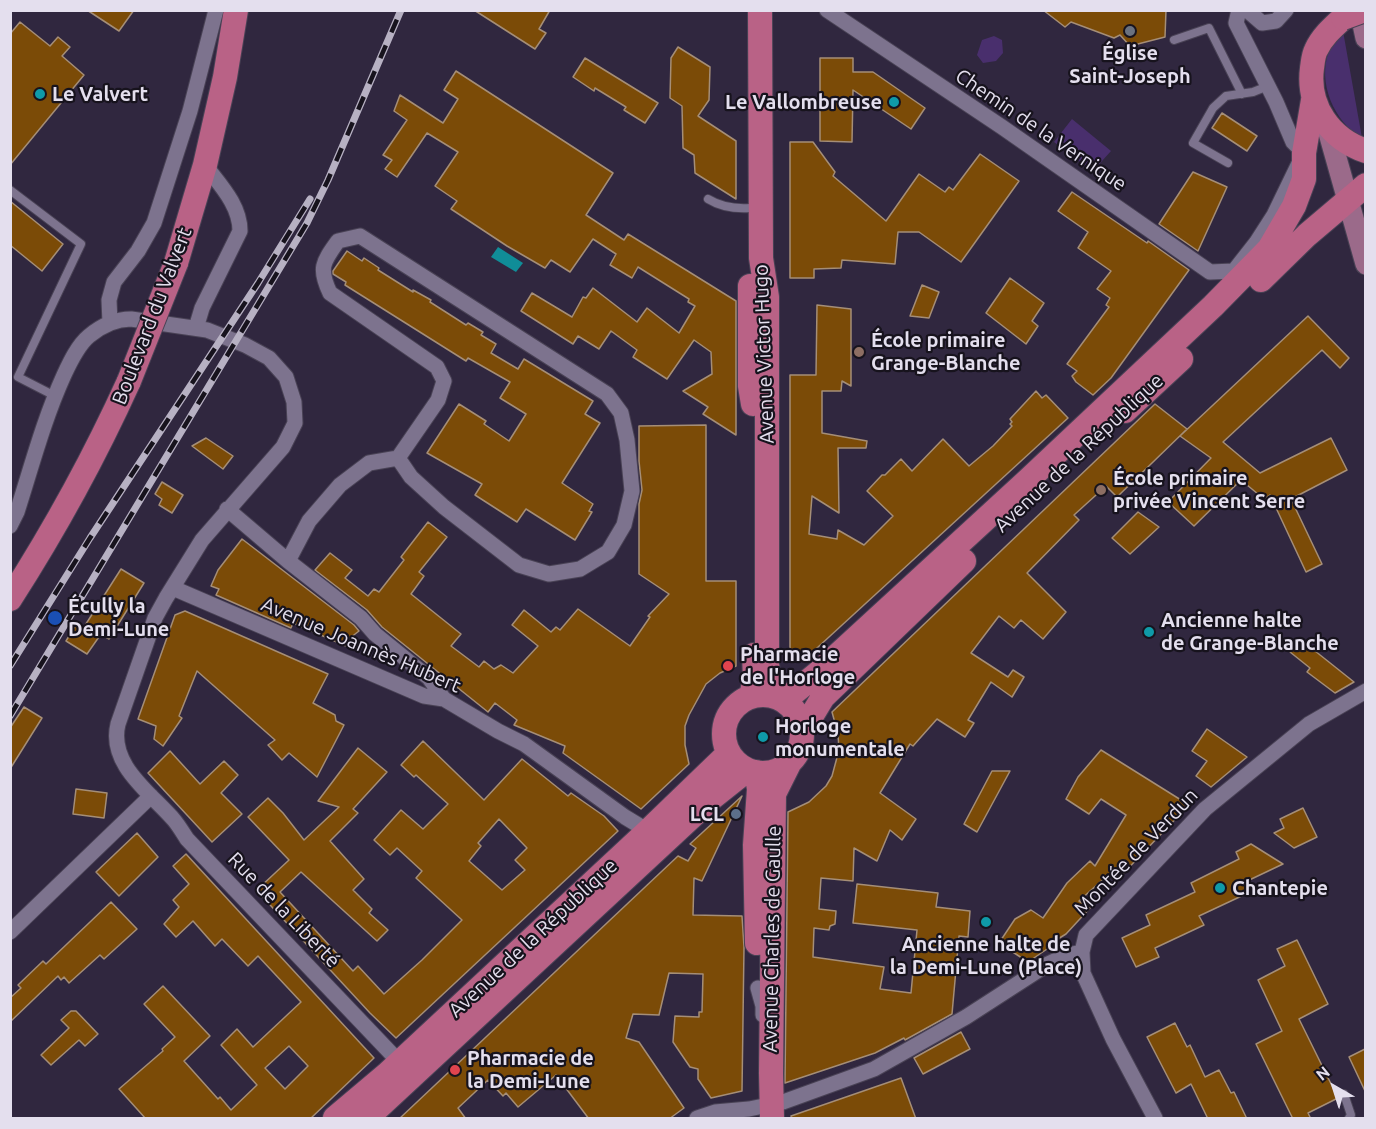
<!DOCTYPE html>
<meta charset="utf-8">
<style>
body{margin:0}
#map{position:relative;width:1376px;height:1129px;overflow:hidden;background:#30273f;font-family:Ubuntu,sans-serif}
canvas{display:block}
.frame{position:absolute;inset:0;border:12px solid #e4dfee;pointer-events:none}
.north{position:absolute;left:1304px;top:1057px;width:60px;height:60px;-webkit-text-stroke:4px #17131d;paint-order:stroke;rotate:321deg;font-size:16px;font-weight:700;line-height:24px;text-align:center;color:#e4dfee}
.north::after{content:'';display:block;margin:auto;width:21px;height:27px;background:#e4dfee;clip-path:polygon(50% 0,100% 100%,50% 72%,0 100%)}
</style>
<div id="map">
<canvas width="1376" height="1129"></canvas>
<div class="frame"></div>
<div class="north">N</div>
</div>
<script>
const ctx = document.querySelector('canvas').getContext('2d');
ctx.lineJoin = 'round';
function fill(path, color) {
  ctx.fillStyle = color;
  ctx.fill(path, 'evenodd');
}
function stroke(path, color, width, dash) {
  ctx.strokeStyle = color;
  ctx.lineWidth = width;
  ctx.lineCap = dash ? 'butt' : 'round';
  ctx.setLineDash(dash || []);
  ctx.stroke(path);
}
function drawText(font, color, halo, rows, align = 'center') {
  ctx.font = font + ' Ubuntu,sans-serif';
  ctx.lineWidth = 4.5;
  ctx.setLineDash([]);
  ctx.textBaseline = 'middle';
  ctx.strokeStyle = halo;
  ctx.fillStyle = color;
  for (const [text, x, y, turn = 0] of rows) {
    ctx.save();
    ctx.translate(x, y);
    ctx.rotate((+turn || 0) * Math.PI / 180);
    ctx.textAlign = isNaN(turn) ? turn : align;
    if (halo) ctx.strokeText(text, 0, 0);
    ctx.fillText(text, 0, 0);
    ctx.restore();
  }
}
const green = new Path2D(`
 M1343,31L1362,138C1334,122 1317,82 1329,51C1333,43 1338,38 1343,31Z
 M994,36L1002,40L1003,53L996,61L983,63L977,55L982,40Z
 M1072,119L1111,151L1093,171L1054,142Z`);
const water = new Path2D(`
 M498,247L523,263L516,272L491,257Z`);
const building = new Path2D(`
 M87,10H134L119,31Z
 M474,10H550L539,29L546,33L535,49Z
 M1043,10H1166L1165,37L1130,46L1120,35L1114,38L1071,22L1065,27Z
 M20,22L50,46L58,37L70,47L62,56L84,75L10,165V34Z
 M678,47L710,67L709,100L698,116L736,141V199L695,173L694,155L683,148L682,106L670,98L671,58Z
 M585,58L658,103L645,123L624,110L626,107L595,88L594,91L573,77Z
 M820,58H853V72H873L925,108L911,129L853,90L852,142L820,141Z
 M456,71L613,173L586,215L624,240L628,234L736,301V435L703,414L708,407L683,391L712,374L711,352L694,340L667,379L633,357L637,350L611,331L599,349L578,336L573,344L521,311L532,293L572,317L583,297L586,298L593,288L637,322L647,308L679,333L695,306L688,302L689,299L638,267L632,278L610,265L616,254L593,239L570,272L551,260L545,268L507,246L451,209L457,201L435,186L458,152L427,133L397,177L385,169L392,160L383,155L407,120L394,111L400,95L443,123L458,99L444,90Z
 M1222,113L1257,136L1247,151L1212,128Z
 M790,142H813L835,172L833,176L886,221L919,174L945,192L949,187L953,190L980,154L1019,181L961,262L919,232H898L895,264L842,260L841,268L814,269V278H790Z
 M1193,172L1227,187L1198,251L1159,224Z
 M1072,192L1147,243L1148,241L1189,270L1111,378L1093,395L1076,382L1072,376L1077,371L1067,364L1109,307L1106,305L1110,298L1097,289L1111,271L1078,248L1088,232L1058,211Z
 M10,201L63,244L42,271L10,245Z
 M347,251L362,261L364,258L379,268L378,270L413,292V290L431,300L430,302L466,325L468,323L483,332L481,335L496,344L491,353L518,369L524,359L593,401L585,414L600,423L562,483L593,504L589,511L592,512L575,540L526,509L517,522L475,495L482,484L427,453L459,404L486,421L484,424L509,441L526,414L500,398L510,382L468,358L466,361L345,285L346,282L333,274V271Z
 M1010,278L1044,303L1032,321L1038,326L1026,344L986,313Z
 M922,285L939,292L929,318L910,316Z
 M817,305L851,309V386L842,381L841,391H822V433L867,441L866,448H838L839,513L812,496L809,534L837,539L838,530L864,545L893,516L867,491L882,475H885L901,459L912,471L943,439L969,466L993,446L1012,426L1010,424L1012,422L1010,419L1036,391L1042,398L1046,395L1068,418L805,659L790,653V375H816Z
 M1308,316L1349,358L1340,368L1322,350L1223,442L1260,473L1331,438L1347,470L1291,499L1322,564L1306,572L1270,495L1264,499L1241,480L1194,526L1168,502L1211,458L1180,436Z
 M1155,404L1187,429L1117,497L1106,486L1074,515L1079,520L1027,573L1066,612L1043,639L1021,620L1014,628L999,616L971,653L1008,677L1013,670L1024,677L1012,697L991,682L968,720L974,723L965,737L937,719L913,746L910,744L880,793L916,819L902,840L890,830L877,861L854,848L853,881L821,878L819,909L836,911L835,924L830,926L829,930L814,928L813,957L884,967L880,989L911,993L917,930L853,923L857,884L938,893L936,907L970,911L968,937L959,936L952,1014L905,1040L904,1038L875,1053L785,1083L788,812L809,802L826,786L832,776L839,750L838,734L832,712Z
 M706,425V581H736V666L720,673L706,684L689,715L685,726V745L689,764L641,809L563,753L565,746L514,725L517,720L495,703L488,712L382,627L367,610L315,570L330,553L352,570L345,578L368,596L374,589L379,592L404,560L401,557L428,522L447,537L419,572L424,576L411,594L461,634L451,646L479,667L484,661L494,669L501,665L513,673L538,646L512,625L524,610L551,632L556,627L560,630L578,609L630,646L650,617L648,616L669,594L639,574V504L642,490L639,461V426Z
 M206,438L233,456L223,469L192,446Z
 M162,482L183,495L172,513L159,505L162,499L155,494Z
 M1138,512L1159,527L1130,554L1112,538Z
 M242,539L354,625L359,631L350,638L346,646L293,623L291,628L216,595L219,589L211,586L218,570Z
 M121,569L144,583L109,639L101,634L87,654L66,641L77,623L84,627Z
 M185,611L328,674L313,703L335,715L336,721L344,725L317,777L289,753L282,760L268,745L275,740L197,671L179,716L182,718L163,746L154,739L156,726L138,719L175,615Z
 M1300,639L1354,682L1335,693L1307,672L1310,668L1290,652Z
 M24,707L42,718L10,769V728Z
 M1207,729L1247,757L1211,787L1196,776L1207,761L1192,751Z
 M423,741L484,800L522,759L568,796L571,793L604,816L618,831L396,1038L370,1013L259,893V888L289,860L248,817L268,798L283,813L304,840L339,807L318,801L358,748L387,772L353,809L358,813L330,841L364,879L353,890L372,909L369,913L388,930L377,941L301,872L280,892L353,971L358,966L384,994L422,960L462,920L416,878L422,871L397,848L390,855L374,840L401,810L423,829L448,804L416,775L414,777L401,765ZM499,819L527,848L515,860L525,870L502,890L469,861L481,846L478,843Z
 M1101,750L1189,805L1116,881L1108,875L1079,901L1090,908L1066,934L1053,942V945L1028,962L999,943L1015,919L1031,910L1043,918L1067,883L1090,861L1095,866L1126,815L1101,799L1089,814L1066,799L1078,777Z
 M170,751L200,784L224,761L238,775L221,793L242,814L212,842L148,773Z
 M992,771H1010L977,832L964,824Z
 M76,789L107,793L104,818L73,814Z
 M742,796L702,881L694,878L693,915L742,916L744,947L742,1091L711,1098L698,1079V1069L690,1067L673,1042L675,1016L699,1017V1012H702L703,974L669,973L659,1015L633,1014L626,1038L639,1042L684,1108L669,1119H589L556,1075L518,1107L506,1093L503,1096L488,1080L458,1108L466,1119H399L678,856L688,861L696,848L690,844Z
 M1303,808L1317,837L1294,848L1274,833L1284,828L1280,819Z
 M137,833L158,857L119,896L96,872Z
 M1251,844L1283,864L1243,883L1248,893L1199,916L1204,925L1155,948L1159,957L1136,967L1122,938L1150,925L1146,915L1195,892L1191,883L1239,859L1236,852Z
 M186,854L374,1058L310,1119H146L119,1089L163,1051L162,1049L175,1037L144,1004L163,986L210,1036L184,1061L218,1099L220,1097L231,1110L257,1085L221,1045L237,1029L253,1047L301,1002L258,956L248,966L222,939L215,946L193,921L176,937L164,924L179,907L173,900L189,884L173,866ZM289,1046L308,1066L285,1089L265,1068Z
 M111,902L137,929L104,959L100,955L69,983L64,977L61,980L58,976L10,1022V998L21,988L18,985L43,961L46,964Z
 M1297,940L1328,1004L1299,1019L1338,1098L1308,1113L1311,1119H1293L1256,1044L1282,1031L1258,980L1285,966L1277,949Z
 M71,1011H76L98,1034L85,1046L79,1040L51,1065L41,1055L69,1028L61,1020Z
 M1175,1023L1187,1047L1190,1045L1205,1077L1219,1070L1231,1093L1234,1092L1247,1119H1208L1191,1084L1176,1093L1147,1037Z
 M961,1032L970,1049L923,1074L914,1058Z
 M1365,1049V1091L1349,1057Z
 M901,1078L916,1119H792L791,1116Z`);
const service = new Path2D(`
 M1174,40L1209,28L1242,94
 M1228,163L1193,143L1213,108L1226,96L1253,92L1268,86
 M10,190L81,244L18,377L55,396
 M708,199C721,207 734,209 750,208
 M1344,1094L1351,1115L1349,1118`);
const minor = new Path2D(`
 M827,10L1002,127L1210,272L1234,271L1256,243L1274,215L1304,153L1293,142L1276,102L1236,23L1239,10
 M1247,10L1262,23L1276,21L1286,10
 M110,323L109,300L114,282L138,251L154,223L190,111L216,10
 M196,328L202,308L240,231C240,205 220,185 205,165
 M227,509L288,561L361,618L375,634L429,678L444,699
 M10,526L17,512C32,465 44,419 64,375C70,362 78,345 89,336C101,326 116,319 131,319L207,330L245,345L269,358L286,377L294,402L295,423L283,447L202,540L166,598L155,618L118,724C108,765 151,793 174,820C179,826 183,833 187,839L405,1068
 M288,561L309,521L340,485L369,463L398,458L411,477L444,507L519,565L549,574L580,569L608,552L624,525L632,491L627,440L621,413L607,394L360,236L338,241C323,262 318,268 330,293L437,367L444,381L438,400L398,458
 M173,588L424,696L444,699L498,731L524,744L625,817L648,831
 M10,932L151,796
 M758,988L763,1006V1015
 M697,1118L715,1112L749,1109L783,1102L874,1069L966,1017L1048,964L1067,955L1082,952
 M1155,1118L1113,1039L1083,973L1082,952L1086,935L1205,809L1309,724L1366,691`);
const secondary = new Path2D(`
 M1360,10L1366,38
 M1327,126L1366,264`);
const primary = new Path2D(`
 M760,10L761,258L767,297V664L769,682L776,696
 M1343,18C1332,28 1322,37 1316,50C1313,56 1313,62 1312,68C1307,106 1330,139 1366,151
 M176,263L205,165L225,77L236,10
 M1261,280L1307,235L1366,185
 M750,286V386L753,404
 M1125,411L1181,359
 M10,599C55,529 95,456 129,381
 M724 734a39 39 0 1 1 78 0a39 39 0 1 1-78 0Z
 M751,696L755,679L754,655
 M785,700L818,673L1028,480L1213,306L1269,249L1294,206L1304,179V153L1313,100
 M803,730L823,697L964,561
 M756,772L759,789L755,845L757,943
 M335,1118L386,1075L648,831L729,753
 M367,1118L713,797L747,770
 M772,1118L771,1073L774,794L789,764`);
const rail = new Path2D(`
 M10,666L90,538L258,283L310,199
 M10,716L307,223L328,180L401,10`);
const primaryBridge = new Path2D(`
 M1343,18L1365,10
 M129,381L176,263`);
const markers = [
 [1130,31,6,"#6b7280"],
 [40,94,6,"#0f9aa8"],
 [894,102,6,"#0f9aa8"],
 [859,352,6,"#8d6e63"],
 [1101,490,6,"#8d6e63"],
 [55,618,8,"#1a4fb4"],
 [1149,632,6,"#0f9aa8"],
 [728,666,6,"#e0444e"],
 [763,737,6,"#0f9aa8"],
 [736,814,6,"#5c6f8a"],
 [1220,888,6,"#0f9aa8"],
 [986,922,6,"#0f9aa8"],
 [455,1070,6,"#e0444e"]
];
const poiNames = [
 ["Église",1130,53,"center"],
 ["Saint-Joseph",1130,76,"center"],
 ["Le Valvert",52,94],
 ["Le Vallombreuse",882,102,"right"],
 ["École primaire",871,340],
 ["Grange-Blanche",871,363],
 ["École primaire",1113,478],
 ["privée Vincent Serre",1113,501],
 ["Écully la",68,606],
 ["Demi-Lune",68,629],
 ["Ancienne halte",1161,620],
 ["de Grange-Blanche",1161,643],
 ["Pharmacie",740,654],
 ["de l'Horloge",740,677],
 ["Horloge",775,726],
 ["monumentale",775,749],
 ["LCL",724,814,"right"],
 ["Chantepie",1232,888],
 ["Ancienne halte de",986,944,"center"],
 ["la Demi-Lune (Place)",986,967,"center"],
 ["Pharmacie de",467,1058],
 ["la Demi-Lune",467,1081]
];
const streetNames = [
 ["Chemin de la Vernique",1041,130,34],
 ["Boulevard du Valvert",152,316,-69],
 ["Avenue Victor Hugo",764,354,-92],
 ["Avenue de la République",1079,453,-43],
 ["Avenue Joannès Hubert",361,645,23],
 ["Montée de Verdun",1136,852,-46],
 ["Rue de la Liberté",284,910,46],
 ["Avenue de la République",533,938,-43],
 ["Avenue Charles de Gaulle",772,939,-89]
];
fill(green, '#492f6d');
fill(water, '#108d98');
fill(building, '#7b4b07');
stroke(building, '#a58e77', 1.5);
stroke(service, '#494255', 10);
stroke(minor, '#494255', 17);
stroke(secondary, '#494255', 23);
stroke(primary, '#494255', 26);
stroke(service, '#7d738e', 8);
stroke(minor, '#7d738e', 15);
stroke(secondary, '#9b6a8a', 21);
stroke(primary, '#b96286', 24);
stroke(rail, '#b7b1c3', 7);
stroke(rail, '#17131d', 4.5, [14]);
stroke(primaryBridge, '#494255', 26, []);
stroke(primaryBridge, '#b96286', 24);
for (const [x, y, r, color] of markers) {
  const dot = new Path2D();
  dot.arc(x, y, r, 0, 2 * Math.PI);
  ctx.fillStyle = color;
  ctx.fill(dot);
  stroke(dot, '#17131d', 2);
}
drawText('bold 20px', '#e4dfee', '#17131d', poiNames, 'left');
drawText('20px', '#e4dfee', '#17131d', streetNames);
</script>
